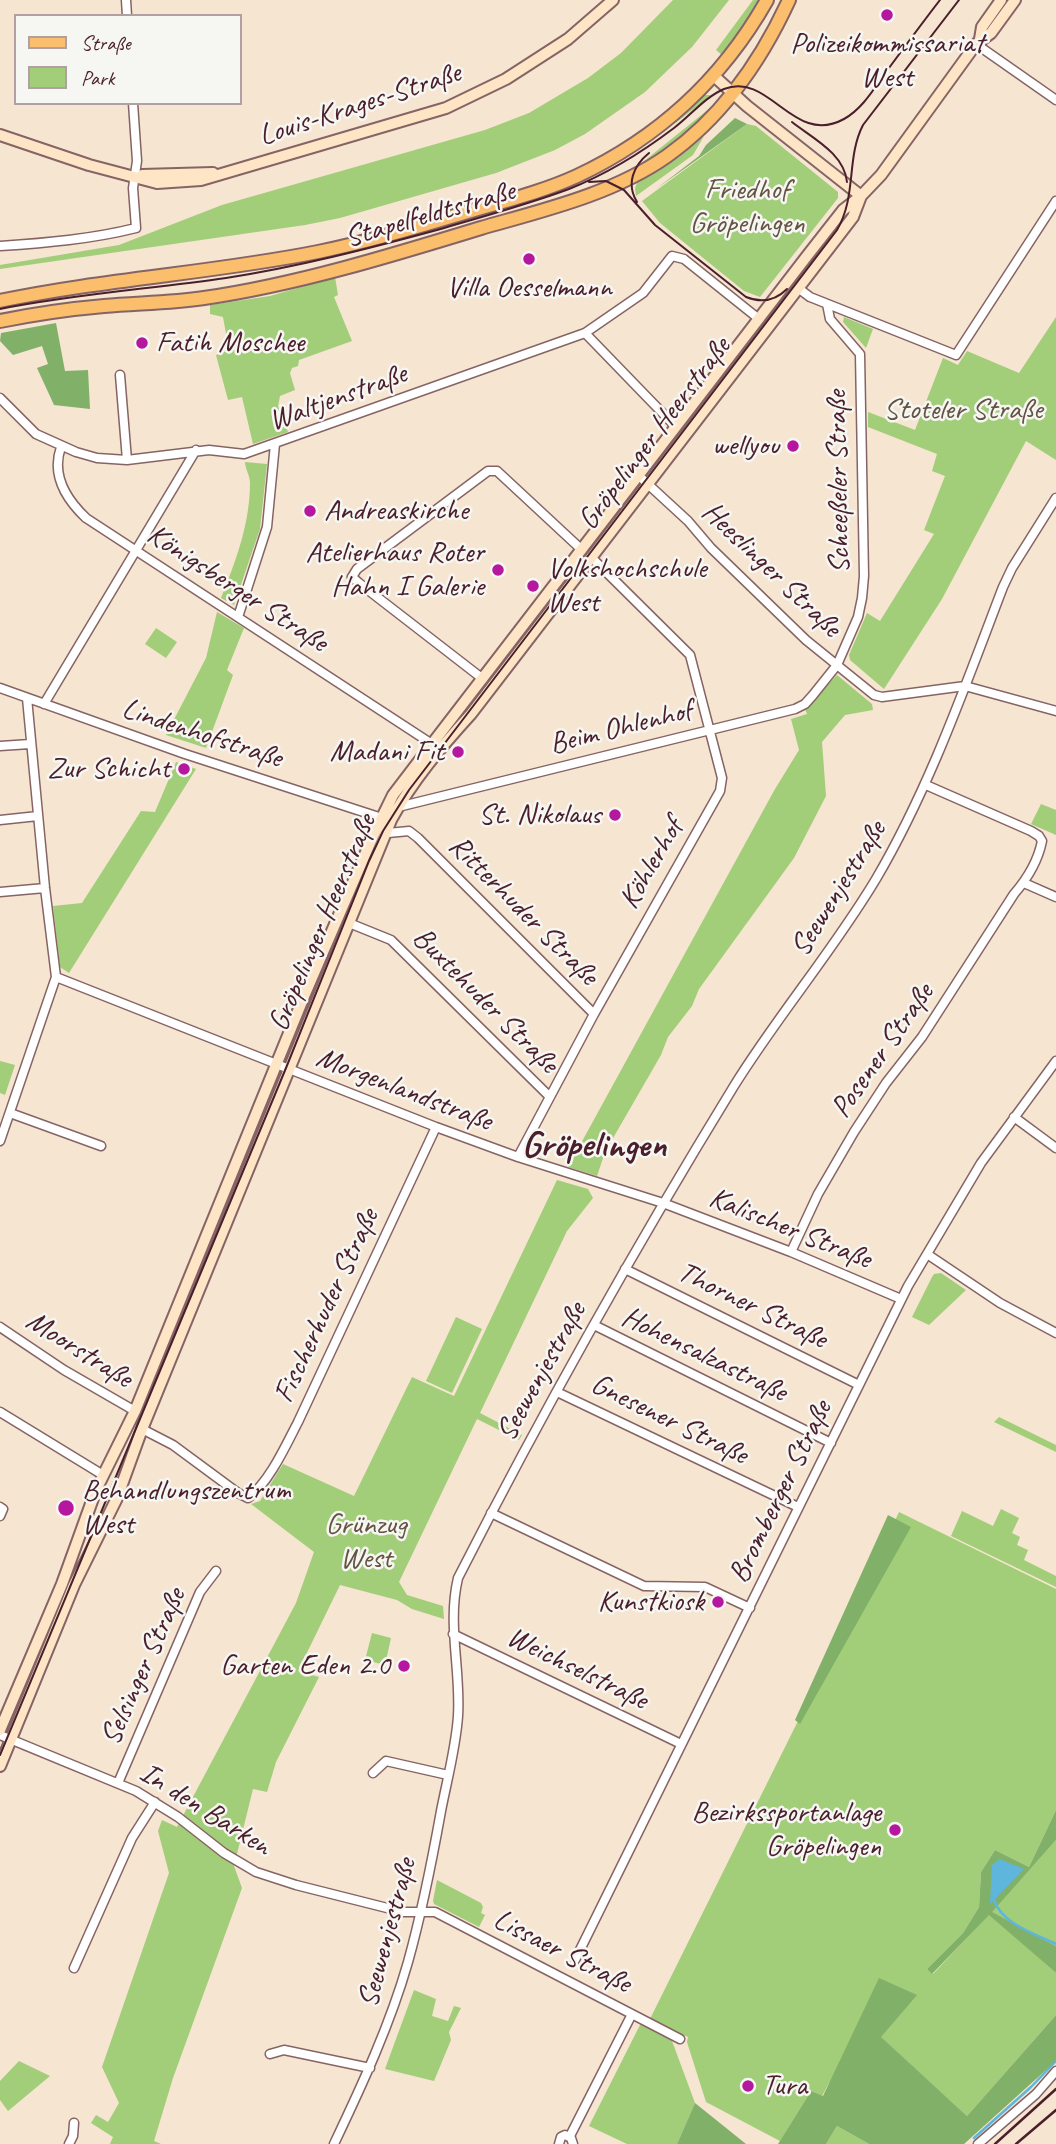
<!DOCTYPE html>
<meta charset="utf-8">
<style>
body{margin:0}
#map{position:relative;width:1056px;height:2144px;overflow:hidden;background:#f5e5d1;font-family:Caveat,sans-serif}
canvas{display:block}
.legend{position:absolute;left:14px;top:14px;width:228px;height:91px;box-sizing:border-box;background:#f6f6f2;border:2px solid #b1a0a2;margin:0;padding:9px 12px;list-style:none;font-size:21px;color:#4a1f2b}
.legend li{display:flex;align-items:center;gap:14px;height:35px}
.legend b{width:35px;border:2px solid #b1a0a2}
</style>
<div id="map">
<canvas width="1056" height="2144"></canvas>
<ul class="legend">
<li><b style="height:9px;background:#fabe6d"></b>Straße</li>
<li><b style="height:19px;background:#a2cd79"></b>Park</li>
</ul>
</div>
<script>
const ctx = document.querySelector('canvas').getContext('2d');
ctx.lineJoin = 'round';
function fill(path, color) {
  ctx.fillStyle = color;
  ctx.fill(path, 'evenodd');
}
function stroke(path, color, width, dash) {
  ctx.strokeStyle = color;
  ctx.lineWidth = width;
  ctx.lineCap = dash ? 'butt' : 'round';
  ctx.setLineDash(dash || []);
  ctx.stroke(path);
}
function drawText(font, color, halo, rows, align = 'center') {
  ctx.font = font + ' Caveat,sans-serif';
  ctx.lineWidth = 5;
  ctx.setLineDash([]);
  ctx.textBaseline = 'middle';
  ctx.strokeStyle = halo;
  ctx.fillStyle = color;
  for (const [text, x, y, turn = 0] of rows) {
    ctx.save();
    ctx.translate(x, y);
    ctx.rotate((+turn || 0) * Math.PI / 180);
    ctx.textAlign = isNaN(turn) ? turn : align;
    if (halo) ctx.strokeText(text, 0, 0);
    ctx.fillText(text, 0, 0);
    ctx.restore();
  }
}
const green = new Path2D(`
 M673,0H729L692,47L645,92L585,134L555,150L496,173L340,218L305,225L0,269V265L119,245L222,205L485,130L529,113L588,78L621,53Z
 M753,0H762L723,56L716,50Z
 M703,95H711C662,134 619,169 558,189L668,126Z
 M710,108C705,124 656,155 638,166Z
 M747,124L756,126L838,192V198L760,297L744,291L660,223L642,201Z
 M704,136L693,155L636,196L635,188L637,183L680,156Z
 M335,277L338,295L334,297L352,341L299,360L298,366L292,368L290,373L295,390L280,396L278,406L288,432L253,444L242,397L228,400L216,355L229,350L223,317L210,314V305L270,296Z
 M844,317L873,329L866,348L843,322Z
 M1056,317V460L1026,441L942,599L884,689L850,660L849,655L867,613L880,621L934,534L924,530L945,476L932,471L937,454L868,427V412L915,430L943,358L958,365L967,351L1019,373Z
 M245,462L267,464L260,529L234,605L221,598C236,561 250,523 250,483C250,475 245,469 245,462Z
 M217,612L244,628L227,670L233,675L206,748L166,735L206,658Z
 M156,628L177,642L166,658L145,644Z
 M837,675L872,704L873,710L845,715L822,742L826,796L794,858L699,989L692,1006L668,1037L661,1055L605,1152L597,1176L568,1167L775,789L799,750L791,719L807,714L805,709Z
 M176,762L196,769L69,973L60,967L53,906L82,903L141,811L155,812Z
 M1041,804L1056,810V835L1031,824Z
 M0,1061L15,1065L5,1095L0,1093Z
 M557,1180L588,1189L593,1198L567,1231L480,1413L522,1435L519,1440L477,1419L399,1582L407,1595L443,1606L444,1619L412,1609L397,1600L340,1585L298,1671L319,1677L276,1762L267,1792L253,1789L234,1866L242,1888L173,2078L154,2141L161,2144H110L113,2137L91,2123L96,2115L108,2122L119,2103L102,2067L169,1873L158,1831L162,1820L177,1827L296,1603L314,1552L251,1504L260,1501L283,1464L354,1496L412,1377L454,1396Z
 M941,1273L966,1290L929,1325L912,1317L932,1277L934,1274Z
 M456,1317L482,1329L452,1393L426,1381Z
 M999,1417L1056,1445V1452L994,1422Z
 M1001,1509L1019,1518L1012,1533L1020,1537L1017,1545L1028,1550L1024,1560L1056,1576V1587L951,1536L962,1511L993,1526Z
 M899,1512L1056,1589V1810L1029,1867L995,1850L981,1872L979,1907L963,1933L927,1969L933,1974L989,1914L1056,1973V2015L967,2116L880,2037L829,2083L822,2096L811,2091L780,2141L706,2102L687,2042L688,2037L650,2019L863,1590Z
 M372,1633L391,1638L385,1665L365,1660Z
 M1056,1840V1946L991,1912Z
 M437,1880L481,1903L483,1907L481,1913L485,1915L479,1927L434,1904L433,1901Z
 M414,1990L436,1999L432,2016L448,2021L454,2006L461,2008L449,2032L451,2040L434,2081L385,2069Z
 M641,2023L672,2041L695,2103L677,2144H627L589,2126Z
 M19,2061L50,2076L8,2111L0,2100V2081Z
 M837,2126L869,2144H826Z`);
const forest = new Path2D(`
 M735,118L747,124L656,189L699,156L706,145Z
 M56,323L65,371L88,370L90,409L54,405L37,368L48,364L42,346L13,355L0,341L1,333Z
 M888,1515L911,1527L800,1724L795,1720Z
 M1056,1810V1840L992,1912L1056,1946V1973L989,1915L932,1974L927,1969L963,1933L979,1907L981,1872L995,1850L1029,1867Z
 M879,1978L917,1995L881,2037L967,2116L1056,2015V2061L964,2144H869L837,2126L826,2144H778L811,2091L823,2096Z
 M695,2103L746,2144H677Z`);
const water = new Path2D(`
 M999,1859L1024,1869L990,1904L992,1865Z`);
const stream = new Path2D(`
 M994,1900C1002,1924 1035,1934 1056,1944
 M974,2138L1031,2087L1056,2061`);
const street = new Path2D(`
 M126,0L127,16
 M976,44L1056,100
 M0,246C46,243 92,239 136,228L133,188L137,161L133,103
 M798,288L810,297L956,355L1056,201
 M585,333L676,427
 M120,375L127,460
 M0,398L36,434L76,452L97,458L127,460L209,450L244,454L585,333L643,293L672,256L684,259L759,319
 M61,447C51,475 66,499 86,518L432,744
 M638,475L688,521L711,548L806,640L874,695L882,697L965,686L1056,711
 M238,617L267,527L275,444
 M483,679L359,583L352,577L357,569L488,471H497L582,550
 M0,688L185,754L385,819
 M44,704L196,450
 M0,746L30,744
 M398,807L795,709L805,704L813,695L837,665L858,617L862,598L864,576L860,354L830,319L827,304
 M0,820L38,816
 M388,833L409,831L418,838L594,1014
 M1024,883L1056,897
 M0,892L45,888
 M349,923L391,940L550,1097
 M56,977L436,1127L518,1157L663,1203L791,1252L901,1299
 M10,1113L101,1146
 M1014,1117L1056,1148
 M0,1141L56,977L45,888L27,698
 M518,1157L594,1014L720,791L722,778L690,655L591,557
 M791,1252L818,1194L854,1132L886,1083L922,1037L1014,894C1027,879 1038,861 1042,841L1039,836L1031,831L926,785
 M927,1254L1000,1303L1056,1333
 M625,1269L859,1385
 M594,1325L831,1443
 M0,1327L64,1370L135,1411
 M557,1392L798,1507
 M0,1412L103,1475
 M142,1429L173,1445L238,1493L248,1498C269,1483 286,1445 298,1422L436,1127
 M0,1507L3,1509L0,1516
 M491,1513L644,1586L705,1587L750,1608
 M453,1634L681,1744
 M0,1735L136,1791L178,1817L224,1853L256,1872L296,1885L403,1912H435L680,2039
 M373,1773L386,1761L448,1775
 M118,1783L200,1592L216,1571
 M575,1960L908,1286L981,1163L1056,1061
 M74,1968L132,1838L155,1802
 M270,2054L284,2050L370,2068
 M570,2136L632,2014
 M69,2144L73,2136L74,2123
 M334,2144C362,2085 390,2025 408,1962C422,1912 432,1861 441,1811C447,1780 456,1747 458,1716C461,1670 447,1624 458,1578C543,1411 636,1246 734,1086C778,1015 833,951 876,879C930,787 965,686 1003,587L1012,568L1056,498
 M559,2144L561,2137L565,2135L571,2138L573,2144
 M978,2144L1036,2094L1056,2071`);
const secondary = new Path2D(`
 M980,39L982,27L1001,0
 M714,76L747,106L861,196
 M0,135L89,165L157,183L201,180L446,108L506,79L568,39L613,0
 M142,175L213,173
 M0,1730L62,1584L96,1490L135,1411L305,994L373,836L393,795L432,744L807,256L843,210L861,196L881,175L976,44L991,33L1015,0
 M0,1766L74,1585L117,1498L142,1429L391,820C412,781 441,747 471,714L853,217L861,196`);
const primary = new Path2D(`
 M0,301C105,279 213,273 318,252C367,242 414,228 461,214C500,202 540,193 577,176C658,138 723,78 767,0
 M0,321C35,314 69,309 104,306C138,303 171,303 204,298C295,285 393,255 481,228C544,210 613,194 667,156C722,117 761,61 789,0`);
const tram = new Path2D(`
 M792,122C812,138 844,153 847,182
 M589,182L606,181L624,190L655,225L746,297C761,303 775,301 787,289
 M637,202C626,184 633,166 649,153
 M0,309C75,294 150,289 226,278C297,267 367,249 437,230C481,217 526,205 569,189C607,174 641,153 674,128C690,116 705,97 724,89C770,71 793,147 844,119C864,108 876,85 889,68C906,45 923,22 940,0
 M0,1755L286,1068L369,861L383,831L409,790L837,230C857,196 846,158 863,125L959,0`);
const rail = new Path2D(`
 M995,2144L1056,2089
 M1016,2144L1056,2110`);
const markers = [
 [887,15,7,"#b5179e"],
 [529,259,7,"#b5179e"],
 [142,343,7,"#b5179e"],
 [793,446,7,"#b5179e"],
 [310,511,7,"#b5179e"],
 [498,570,7,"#b5179e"],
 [533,586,7,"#b5179e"],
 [458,752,7,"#b5179e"],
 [184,769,7,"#b5179e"],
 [615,815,7,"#b5179e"],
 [66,1508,9,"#b5179e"],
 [718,1602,7,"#b5179e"],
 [404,1666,7,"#b5179e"],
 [895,1830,7,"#b5179e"],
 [748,2086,7,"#b5179e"]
];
const poiNames = [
 ["Polizeikommissariat",887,44,"center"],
 ["West",887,78,"center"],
 ["Villa Oesselmann",529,288,"center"],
 ["Fatih Moschee",156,343,"left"],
 ["wellyou",779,446],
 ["Andreaskirche",324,511,"left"],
 ["Atelierhaus Roter",484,553],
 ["Hahn I Galerie",484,587],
 ["Volkshochschule",547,569,"left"],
 ["West",547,603,"left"],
 ["Madani Fit",444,752],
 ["Zur Schicht",170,769],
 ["St. Nikolaus",601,815],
 ["Behandlungszentrum",82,1491,"left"],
 ["West",82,1525,"left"],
 ["Kunstkiosk",704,1602],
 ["Garten Eden 2.0",390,1666],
 ["Bezirkssportanlage",881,1813],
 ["Gröpelingen",881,1847],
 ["Tura",762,2086,"left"]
];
const streetNames = [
 ["Louis-Krages-Straße",360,105,-18],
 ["Stapelfeldtstraße",430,215,-16],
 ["Waltjenstraße",338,398,-20],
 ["Gröpelinger Heerstraße",655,434,-53],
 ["Scheeßeler Straße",839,482,-91],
 ["Heeslinger Straße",771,570,44],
 ["Königsberger Straße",237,589,33],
 ["Beim Ohlenhof",621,728,-14],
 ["Lindenhofstraße",202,734,18],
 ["Köhlerhof",652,864,-60],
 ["Seewenjestraße",839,889,-58],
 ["Ritterhuder Straße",523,911,45],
 ["Gröpelinger Heerstraße",323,923,-67],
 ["Buxtehuder Straße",485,1001,45],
 ["Posener Straße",883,1051,-55],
 ["Morgenlandstraße",404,1090,21],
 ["Kalischer Straße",790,1229,22],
 ["Fischerhuder Straße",327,1306,-65],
 ["Thorner Straße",752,1306,26],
 ["Moorstraße",79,1350,32],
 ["Hohensalzastraße",704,1355,26],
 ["Seewenjestraße",542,1372,-61],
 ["Gnesener Straße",669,1420,26],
 ["Bromberger Straße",781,1492,-64],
 ["Selsinger Straße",144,1667,-66],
 ["Weichselstraße",577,1669,26],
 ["In den Barken",205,1810,32],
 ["Seewenjestraße",388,1933,-75],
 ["Lissaer Straße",562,1952,27]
];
const parkNames = [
 ["Friedhof",747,190],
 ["Gröpelingen",747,224],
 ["Stoteler Straße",963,410],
 ["Grünzug",366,1525],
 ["West",366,1559]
];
const districtNames = [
 ["Gröpelingen",594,1146]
];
fill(green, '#a2cd79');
fill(forest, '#81b069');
fill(water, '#5fb6dc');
stroke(stream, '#5fb6dc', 2.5);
stroke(street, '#866465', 11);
stroke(secondary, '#866465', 14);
stroke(primary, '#866465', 16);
stroke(street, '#fff', 8);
stroke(secondary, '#fde5c5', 10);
stroke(primary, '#fabe6d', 12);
stroke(tram, '#4a1f2b', 2);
stroke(rail, '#4a1f2b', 2.5);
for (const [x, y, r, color] of markers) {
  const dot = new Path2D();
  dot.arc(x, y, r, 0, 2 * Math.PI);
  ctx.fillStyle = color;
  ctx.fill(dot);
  stroke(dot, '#f6f6f2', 2.5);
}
drawText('30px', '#4a1f2b', '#f6f6f2', poiNames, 'right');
drawText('30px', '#4a1f2b', '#f6f6f2', streetNames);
drawText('30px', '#645342', '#f6f6f2', parkNames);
drawText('bold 37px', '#4a1f2b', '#f6f6f2', districtNames);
</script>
